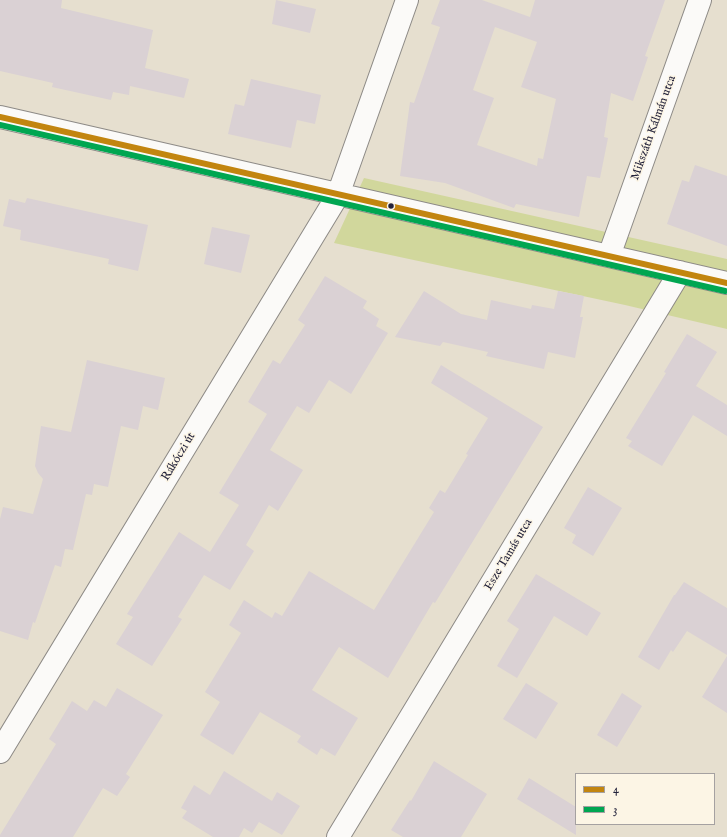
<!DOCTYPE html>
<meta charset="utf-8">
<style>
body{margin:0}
#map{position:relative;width:727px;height:837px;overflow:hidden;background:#e6dfcf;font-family:"IM FELL English",serif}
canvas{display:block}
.legend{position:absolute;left:575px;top:773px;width:140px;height:52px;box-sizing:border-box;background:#fcf5e5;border:1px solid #a5a1a1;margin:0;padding:5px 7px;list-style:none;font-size:12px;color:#22223b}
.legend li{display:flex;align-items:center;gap:8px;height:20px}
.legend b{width:20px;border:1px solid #a5a1a1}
</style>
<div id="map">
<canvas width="727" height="837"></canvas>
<ul class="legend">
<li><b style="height:5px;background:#c2850f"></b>4</li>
<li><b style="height:5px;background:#00a651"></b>3</li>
</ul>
</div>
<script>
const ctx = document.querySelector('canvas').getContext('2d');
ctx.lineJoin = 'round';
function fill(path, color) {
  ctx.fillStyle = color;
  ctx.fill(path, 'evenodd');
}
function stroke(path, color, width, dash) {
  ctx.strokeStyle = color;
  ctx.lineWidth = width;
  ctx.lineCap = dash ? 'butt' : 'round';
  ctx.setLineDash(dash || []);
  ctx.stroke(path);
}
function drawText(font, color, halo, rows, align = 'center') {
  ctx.font = font + ' "IM FELL English",serif';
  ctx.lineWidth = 3;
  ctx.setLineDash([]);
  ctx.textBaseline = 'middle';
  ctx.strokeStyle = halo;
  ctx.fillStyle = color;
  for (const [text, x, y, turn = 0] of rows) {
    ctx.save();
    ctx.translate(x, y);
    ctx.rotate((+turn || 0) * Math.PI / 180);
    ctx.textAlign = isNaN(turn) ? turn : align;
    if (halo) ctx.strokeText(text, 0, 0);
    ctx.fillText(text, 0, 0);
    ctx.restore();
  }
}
const green = new Path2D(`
 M364,178L727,259V329L625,305L334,243Z`);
const building = new Path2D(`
 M0,0H62L61,8L153,30L145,68L189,79L184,98L130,86L129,95L113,92L111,100L52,87L53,83L0,71Z
 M276,0L316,9L310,33L272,24Z
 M440,0H482L530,17L535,0H665L645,56L648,57L633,101L611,93L604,137L608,138L600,178L587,176L579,217L516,204L514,208L445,183L400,176L410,102L414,103L440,27L431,24ZM495,27L537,42L521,87L556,99L543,159L538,158L537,166L477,145L494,98L473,90Z
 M251,79L321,95L315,124L297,120L291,148L228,134L235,104L244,106Z
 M695,165L727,176V246L667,224L682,180L689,182Z
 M27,198L148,225L138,271L108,264L109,259L20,240L21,230L3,226L9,199L25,203Z
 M212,227L250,235L241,273L204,264Z
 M325,276L367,301L363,308L379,319L376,326L388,333L351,394L329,380L309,413L297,406L270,450L303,470L278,511L269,505L246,545L254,551L230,590L204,575L178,617L182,619L152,666L116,644L133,617L127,614L179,532L210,552L239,505L219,493L267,414L248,402L273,360L280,364L305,325L298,320Z
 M424,291L461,314L487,320L491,300L531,309L532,305L554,309L558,291L584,296L580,317H583L575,358L548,352L544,369L486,356L488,352L443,342L440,346L395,337Z
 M687,334L717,352L696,386L727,405V436L693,415L662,466L628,446L632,441L626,438L666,373L664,372Z
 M87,360L165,378L158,410L143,406L138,430L121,426L108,487L94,484L92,495L86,494L73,550L65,549L61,567L55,565L35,623L33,622L28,640L0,631V519L3,507L33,514L43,479L38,473L35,466L41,426L71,432Z
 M441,365L543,427L435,603L433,602L388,678L339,647L312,690L358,718L335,756L321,748L317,755L297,742L301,736L260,712L233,755L200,735L220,702L205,692L241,633L229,625L244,600L272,618L275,612L282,616L309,571L374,610L434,512L429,508L440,490L445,493L468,455L466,454L488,418L431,383Z
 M588,487L622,508L593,556L572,543L576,535L564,528Z
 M536,574L601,613L587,636L554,616L517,678L497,666L519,629L507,621Z
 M684,582L727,608V655L687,631L673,652L671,650L659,670L638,657L674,595H675Z
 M727,656V713L702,697Z
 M526,683L558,703L536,739L503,719Z
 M117,688L163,715L126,774L130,777L117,796L103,788L73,837H0V835L56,744L49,739L72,701L87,711L94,700L106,707Z
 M622,693L642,706L617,747L597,735Z
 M434,761L487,794L461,837H403L391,830L410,800L411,801Z
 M224,771L272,801L277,792L300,806L282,835L259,822L252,833L244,828L239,837H213L182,818L187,811L181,808L194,785L210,795Z
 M529,778L576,807V835L517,799Z`);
const minor = new Path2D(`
 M0,117L727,283
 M609,256L700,0
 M0,752L338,195L407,0
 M338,837L680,272`);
const bus1 = new Path2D(`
 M0,117L727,283`);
const bus2 = new Path2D(`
 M0,125L725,291`);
const markers = [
 [391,206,3.5,"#22223b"]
];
const streetNames = [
 ["Mikszáth Kálmán utca",654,128,-70],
 ["Rákóczi út",179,457,-59],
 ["Esze Tamás utca",509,555,-59]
];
fill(green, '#d1d79c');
fill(building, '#dad1d4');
stroke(minor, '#8d8a86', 24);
stroke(minor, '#fbfaf8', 22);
stroke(bus1, '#c2850f', 6);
stroke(bus2, '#00a651', 6);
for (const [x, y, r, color] of markers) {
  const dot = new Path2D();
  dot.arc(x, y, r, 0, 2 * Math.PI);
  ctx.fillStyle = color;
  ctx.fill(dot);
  stroke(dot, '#fcf5e5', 1.5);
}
drawText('12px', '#22223b', '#fcf5e5', streetNames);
</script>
